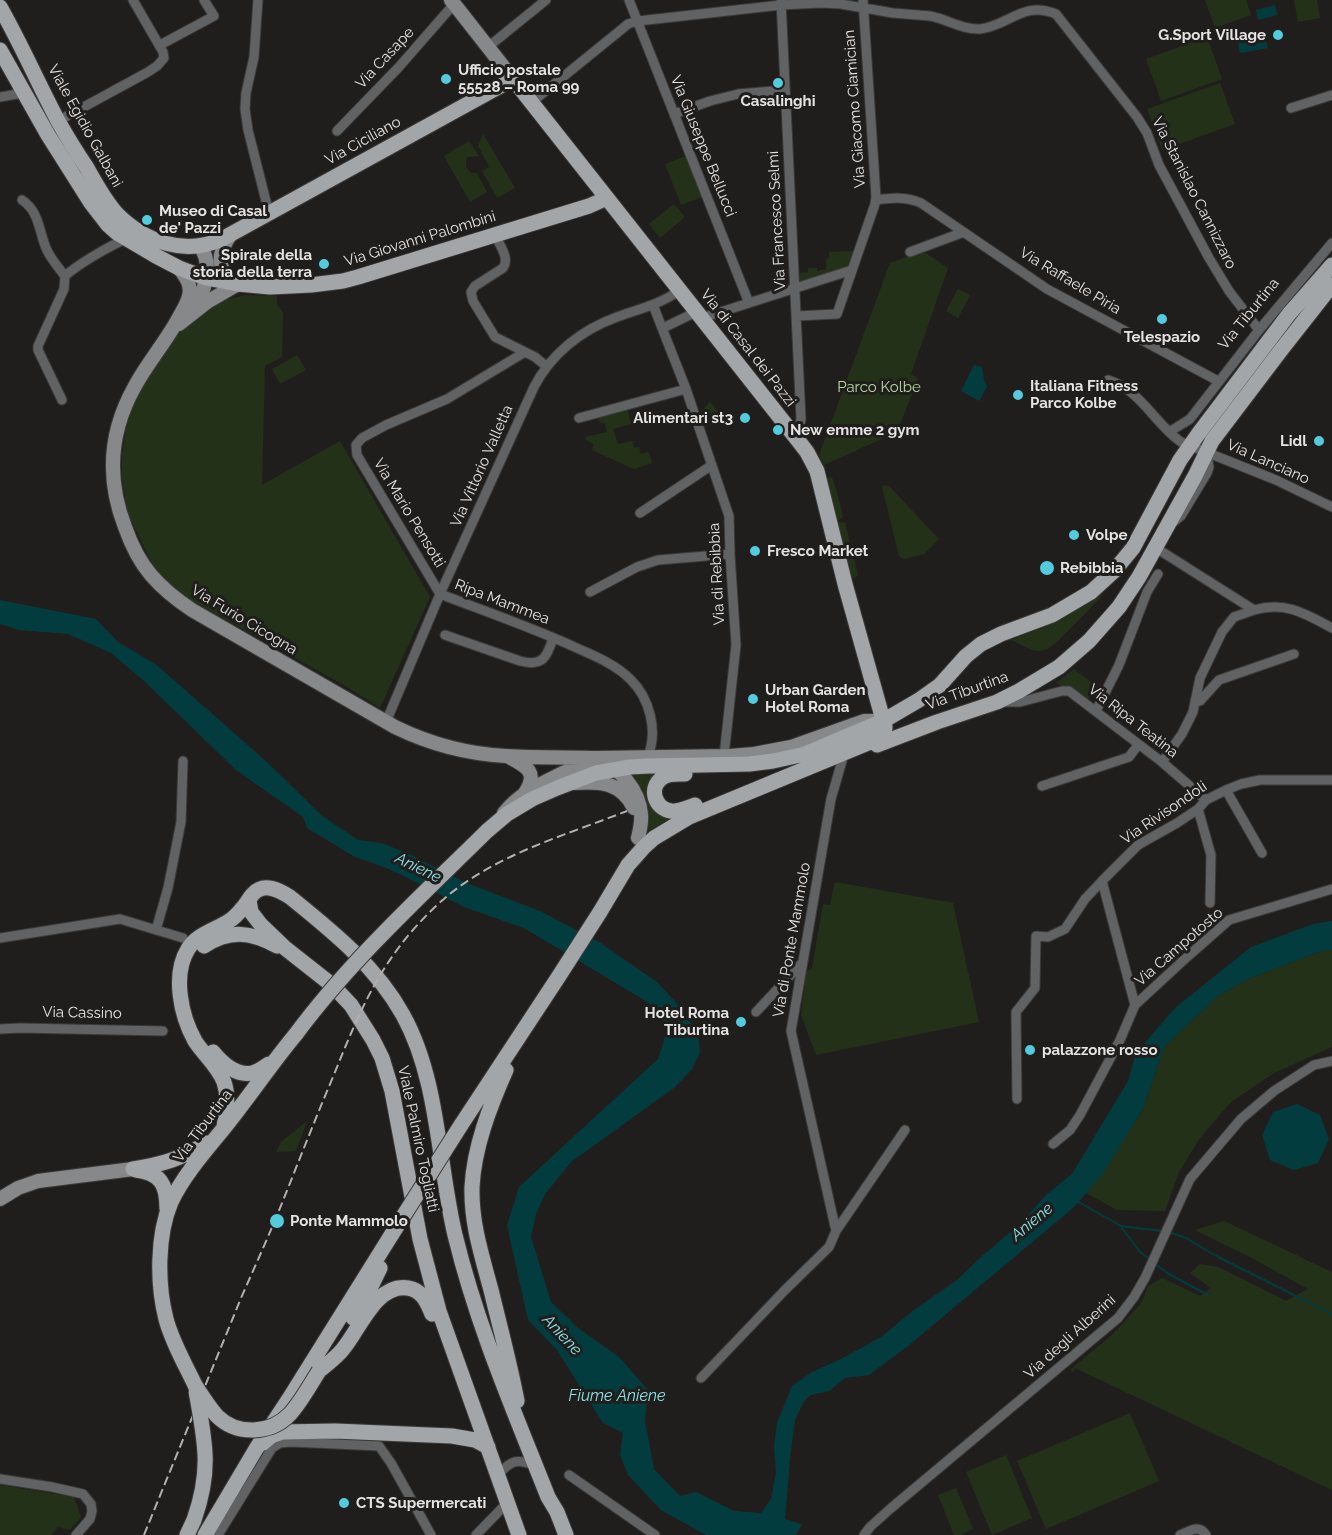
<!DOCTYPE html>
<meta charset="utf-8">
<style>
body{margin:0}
canvas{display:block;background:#201e1c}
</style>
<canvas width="1332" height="1535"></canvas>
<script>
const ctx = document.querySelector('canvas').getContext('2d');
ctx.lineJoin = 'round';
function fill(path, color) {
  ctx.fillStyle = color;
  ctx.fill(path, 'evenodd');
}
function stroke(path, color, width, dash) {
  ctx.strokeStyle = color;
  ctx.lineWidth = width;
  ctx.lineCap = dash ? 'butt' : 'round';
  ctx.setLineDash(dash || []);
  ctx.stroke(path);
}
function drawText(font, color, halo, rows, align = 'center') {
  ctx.font = font + ' Raleway,sans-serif';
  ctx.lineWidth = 6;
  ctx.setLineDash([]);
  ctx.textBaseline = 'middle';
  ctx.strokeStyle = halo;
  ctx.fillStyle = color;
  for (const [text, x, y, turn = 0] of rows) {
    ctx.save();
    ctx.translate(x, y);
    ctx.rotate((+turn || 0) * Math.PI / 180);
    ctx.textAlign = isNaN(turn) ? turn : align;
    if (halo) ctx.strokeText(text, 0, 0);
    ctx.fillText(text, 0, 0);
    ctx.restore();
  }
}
const green = new Path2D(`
 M1205,0H1246L1251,15L1215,28Z
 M1294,0H1317L1320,18L1298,22Z
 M1207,37L1222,79L1161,101L1146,59Z
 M1220,83L1235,124L1162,150L1147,109Z
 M483,134L515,188L497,198L482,171L489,167L478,146Z
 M469,141L479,156L468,157L466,160V167L471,173H477L487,192L470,202L444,156Z
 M686,156L702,197L681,205L665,164Z
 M674,204L685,217L660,238L649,224Z
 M854,251L848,267L800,284V273L808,272V268H817V271L826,269V259L829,258V252Z
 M923,251L948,268L911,374L918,379L897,432L824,465L819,455L890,263Z
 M958,289L970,295L958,318L946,311Z
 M245,295L277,296V305L283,312L282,357L265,366L262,485L340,441L430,597L380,708L349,688L185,597L158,576L128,514L122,481V456L127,423L139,391L159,358L185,324L194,320L222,301Z
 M297,355L306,370L280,384L272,369Z
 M710,402L718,411L702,422L699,413Z
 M627,408L631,424L613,429L618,444L633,441L634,448L639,447L641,454L649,452L652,463L634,469L592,450L594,444L586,440L585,437L607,432L605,423H600L597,415Z
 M829,476L832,478L834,482L843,515L842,518L839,520L836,519L827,481Z
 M884,485L889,486L939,539L924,554L904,559L899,556L882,487Z
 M845,522L858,575L855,578H852L850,575L837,523Z
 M1106,592L1058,641L1048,649L1038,651L1032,650L1011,640L1045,627L1067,616Z
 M1074,669L1097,687L1087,701L1070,690L1056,683Z
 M644,773H657L653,778L671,818L648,831C650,809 645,793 631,775Z
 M835,882L953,903L979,1022L816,1055L801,1015L806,971L812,969L823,904L830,905Z
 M1332,950V1047L1274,1073L1231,1102L1200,1138L1179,1172L1165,1211L1117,1210L1086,1193L1102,1174L1143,1109L1164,1047L1218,996L1246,980L1321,951Z
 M307,1121L296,1151L276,1152L281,1142Z
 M1224,1221L1332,1272V1490L1075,1368L1073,1372L1070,1370L1114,1333L1142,1302L1148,1286L1162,1278L1200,1296L1211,1288L1190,1273L1200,1264L1218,1267L1286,1301L1308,1289L1250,1257L1195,1230Z
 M1130,1413L1159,1481L1046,1529L1017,1461Z
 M1006,1455L1032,1518L992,1535L966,1472Z
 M0,1485L74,1497L81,1517L70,1530L58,1527L51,1535H0Z
 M956,1488L973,1529L960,1535H954L938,1495Z`);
const water = new Path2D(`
 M1275,5L1277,15L1258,20L1256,10Z
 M1264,32L1268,48L1240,53L1237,38Z
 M974,365L982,367L984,380L987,386L979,401L961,391Z
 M0,600L96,619L118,642L155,664L184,689L268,763L321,815L358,840L382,843L411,855L464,882L540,911L599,942L657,982L684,1011L698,1035L700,1053L692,1069L675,1087L571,1162L545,1194L536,1214L531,1237L551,1302L578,1328L619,1357L648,1390L645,1421L654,1469L680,1496L696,1492L734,1511L761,1513L771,1499L776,1472L774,1446L777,1423L792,1386L812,1372L843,1358L881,1337L914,1310L957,1280L981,1257L1020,1224L1046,1195L1072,1174L1128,1081L1136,1053L1176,1007L1251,947L1313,924L1332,921V950L1321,951L1246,980L1218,996L1164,1047L1143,1109L1102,1175L1073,1208L908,1346L869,1375L845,1378L829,1391L811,1395L804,1401L795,1420L790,1458L785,1519L802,1524L796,1535H706L661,1510L628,1475L620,1455L623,1433L603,1423L557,1350L528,1320L507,1225L519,1187L658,1059C668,1030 670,1027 649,1003L524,928L464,907L402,875L384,867L355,857L307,828L303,817L236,770L143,680L111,653L68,634L19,630L0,624Z
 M1297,1104L1320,1115L1329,1139L1318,1163L1294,1170L1270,1160L1262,1135L1273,1112Z`);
const stream = new Path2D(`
 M1077,1201L1121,1226L1163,1231
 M1122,1228L1140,1252L1150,1259
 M1169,1232L1186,1238L1218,1257L1332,1314
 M1154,1263L1167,1273L1208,1295`);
const street = new Path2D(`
 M258,0L254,57L246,93L245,109L248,130L269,213
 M629,0L749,303
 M781,1L801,419L797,439
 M160,45L214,16L204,0
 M488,47L546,0
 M0,97L23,93
 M532,102L622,29L628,24L638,21L781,5L821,3L841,4L893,13L930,16C947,19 962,30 980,29C1009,26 1023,0 1056,14L1137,117L1147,133L1159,165L1209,258L1229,291L1259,330
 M1291,108L1332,95
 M674,114L710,101L738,94L785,90
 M58,121L148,72L157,66L164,58L163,52L133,0
 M337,131L398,68L454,4
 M22,200C39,211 39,231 46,248C50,258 58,267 65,276L64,289L38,346V350L62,400
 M876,200C892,198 906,196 921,203L1047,289L1218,381
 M495,235C500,246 510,258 503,268L475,286L471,292L473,301L495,337L535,357L546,366
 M910,252L964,232
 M65,276C77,265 112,244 127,239
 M653,305L686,389L729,516L730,554L736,645L724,756
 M797,316L837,314L875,204L876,197L863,0
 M702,318L852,270
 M663,328L696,312
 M1108,380C1140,389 1155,424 1181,442L1276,480L1332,507
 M579,418L686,389
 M1169,432L1190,419L1259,330L1332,243
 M640,513L712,465
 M1171,524L1181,516L1207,473L1209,467L1207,454
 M1156,548L1254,610C1286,601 1306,614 1332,628
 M590,592L637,567L658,560L730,554
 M440,594L357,455L356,445L362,438L386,425L447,399L525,352
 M440,594C487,612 534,628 579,649C597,657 616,665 630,679C650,698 658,731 648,756
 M445,635L520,661C543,667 547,657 553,638
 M1195,701H1200L1219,680L1294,654
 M999,702H1020L1062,691H1069L1162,762L1206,800
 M1096,711L1119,665L1147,592L1158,574
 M386,722L440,594L534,387C551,354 581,330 617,317C639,309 661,304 680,290
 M1162,762L1182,734L1193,712L1200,678L1222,632L1234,617L1254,610
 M1042,786L1129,757L1138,745
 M1226,790L1262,853
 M1198,809L1211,855L1210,903
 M1102,881L1135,1005
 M156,930L168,888L181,822L183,761
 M0,938L120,919L183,938
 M756,1012L803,962
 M0,1029L20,1028L163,1031
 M1017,1099L1016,1012L1035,988L1036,936L1048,937L1065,929L1085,899L1102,881L1138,845L1177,823L1198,809L1206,800L1226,790L1241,784L1260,780H1332
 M1053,1144L1070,1130L1080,1115L1120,1040L1135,1005L1187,957L1229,920L1332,889
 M836,1231L791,1031L831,799L842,761
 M701,1378L785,1290L829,1247L836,1231L905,1130
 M498,1475C511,1460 517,1458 536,1466
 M569,1475L655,1535
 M0,1479L52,1487L83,1494L91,1504L92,1511L90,1519L76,1535
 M218,1535L272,1448L280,1443L291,1442L379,1446L391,1463L431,1535
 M476,1535L508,1502
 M864,1535L870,1527L890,1509L1118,1318L1134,1297L1145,1278L1190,1179L1241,1119L1274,1091L1314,1065L1332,1061
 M1180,1535C1190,1531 1199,1524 1206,1535`);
const secondary = new Path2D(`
 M451,0L513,79
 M231,234C217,254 215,270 238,284
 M179,268C186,277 192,285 189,296C187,305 181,313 177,321C164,344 147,364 135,386C109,432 106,478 125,527C131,544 139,561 151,575C163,589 177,600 192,610L395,727C430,744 468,754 506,756C536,758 568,757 598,758C619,768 639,789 641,814C642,822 640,830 638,838
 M193,311C204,293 214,265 200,246
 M179,324L207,302L238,284
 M509,757C526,766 539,772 525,793
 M574,783C600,781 621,782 634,808
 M504,813C520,793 541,784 563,773C575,768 586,762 598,758L730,756L754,754L791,747L864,721H878
 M0,1199L18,1188L38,1181L133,1169`);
const primary = new Path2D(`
 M0,7C21,44 38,83 58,121C67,137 77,153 87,168C96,184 105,201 117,214C145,242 185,256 222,239L513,79L797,439L807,452L817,471L845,584L885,727L884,735L880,738L689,817L654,838L644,847L628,865L600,912L559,976L461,1125
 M0,50L48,135L91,203L108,225L117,233L156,256L179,268L206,278L238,284L270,287L311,285L343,281L358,277L589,206L607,198
 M877,745L937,722L997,702L1019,691L1059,667L1089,641L1119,607L1139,577L1195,476L1212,441L1281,350L1332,285
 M685,774C677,774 668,773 662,778C648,788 655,809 671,811C679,812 687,808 695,805
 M487,831L507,814L532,799L557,788L596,773L630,767L648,766L749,764L773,761L805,754L883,721L919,700L940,685L966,656L981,644L1001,634L1052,615L1091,592L1114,571L1133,548L1180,460L1199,433L1289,314L1332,265
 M249,900L251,912L261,925L285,948L332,985L351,1005L373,1040L382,1058L392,1091L420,1239L439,1311L519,1535
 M204,946C230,929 251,932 277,946
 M213,1052C222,1063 236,1076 252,1073C258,1072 264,1067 269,1064
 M506,1070C490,1106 474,1147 472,1187C471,1223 482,1256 491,1290C500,1327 510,1364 517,1401
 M224,1127C226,1112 229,1096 224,1082C218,1066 204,1055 195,1041C181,1016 172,975 188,949C197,934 215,930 229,921C236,917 240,911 245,905C248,901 250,897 253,894C264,882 279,890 290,897C332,931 376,966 403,1015C439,1080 438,1164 455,1235C477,1326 514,1411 548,1497L557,1512L566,1535
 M133,1169C164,1164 180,1159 207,1143
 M136,1170C161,1173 167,1185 167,1209
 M353,1318L365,1299L380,1268
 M319,1371C327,1364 337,1357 343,1349C360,1329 376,1283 408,1288C422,1290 427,1302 432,1314
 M195,1385C185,1364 172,1342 166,1319C157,1284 157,1235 171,1202C183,1176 206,1150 224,1128C249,1097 271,1064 296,1034
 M263,1443L271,1436L283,1432L335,1431L452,1436L475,1440L488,1447
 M187,1535L194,1520
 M205,1535L256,1449L289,1399L392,1234`);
const rail = new Path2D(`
 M144,1535C176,1456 209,1377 241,1298C253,1271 265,1244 276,1218C295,1171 313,1124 333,1077C360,1010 381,958 436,906C489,856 561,837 627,811`);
const primaryBridge = new Path2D(`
 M296,1034C352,959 421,896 487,831
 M392,1234L461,1125
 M195,1385C202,1396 209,1407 217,1416C237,1436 271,1434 290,1414C301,1402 310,1385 319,1371
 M194,1520C212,1469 205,1442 196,1391`);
const markers = [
 [1278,35,6,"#54cadd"],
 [446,79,6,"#54cadd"],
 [778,83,6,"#54cadd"],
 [147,220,6,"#54cadd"],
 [324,264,6,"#54cadd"],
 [1162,319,6,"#54cadd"],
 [1018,395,6,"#54cadd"],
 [745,418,6,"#54cadd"],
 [778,430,6,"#54cadd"],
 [1319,441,6,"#54cadd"],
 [1074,535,6,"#54cadd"],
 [755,551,6,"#54cadd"],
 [1047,568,8,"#54cadd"],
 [753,699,6,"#54cadd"],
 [741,1022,6,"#54cadd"],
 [1030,1050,6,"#54cadd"],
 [277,1221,8,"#54cadd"],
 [344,1503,6,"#54cadd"]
];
const poiNames = [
 ["G.Sport Village",1266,35,"right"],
 ["Ufficio postale",458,70],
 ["55528 – Roma 99",458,87],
 ["Casalinghi",778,101,"center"],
 ["Museo di Casal",159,211],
 ["de' Pazzi",159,228],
 ["Spirale della",312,255,"right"],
 ["storia della terra",312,272,"right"],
 ["Telespazio",1162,337,"center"],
 ["Italiana Fitness",1030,386],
 ["Parco Kolbe",1030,403],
 ["Alimentari st3",733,418,"right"],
 ["New emme 2 gym",790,430],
 ["Lidl",1307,441,"right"],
 ["Volpe",1086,535],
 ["Fresco Market",767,551],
 ["Rebibbia",1060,568],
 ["Urban Garden",765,690],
 ["Hotel Roma",765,707],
 ["Hotel Roma",729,1013,"right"],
 ["Tiburtina",729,1030,"right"],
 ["palazzone rosso",1042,1050],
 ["Ponte Mammolo",290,1221],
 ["CTS Supermercati",356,1503]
];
const streetNames = [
 ["Via Casape",385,58,-47],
 ["Via Giacomo Ciamician",855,109,-94],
 ["Viale Egidio Galbani",85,126,61],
 ["Via Ciciliano",363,141,-29],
 ["Via Giuseppe Bellucci",703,146,68],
 ["Via Stanislao Cannizzaro",1194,193,63],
 ["Via Francesco Selmi",777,221,-93],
 ["Via Giovanni Palombini",420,239,-17],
 ["Via Raffaele Piria",1070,281,31],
 ["Via Tiburtina",1249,314,-51],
 ["Via di Casal dei Pazzi",748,348,52],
 ["Via Lanciano",1268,462,24],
 ["Via Vittorio Valletta",482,466,-66],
 ["Via Mario Pensotti",409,513,59],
 ["Via di Rebibbia",717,574,-93],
 ["Ripa Mammea",502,602,21],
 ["Via Furio Cicogna",244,620,31],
 ["Via Tiburtina",967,691,-20],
 ["Via Ripa Teatina",1133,721,38],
 ["Via Rivisondoli",1164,813,-34],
 ["Via di Ponte Mammolo",792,940,-80],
 ["Via Campotosto",1179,947,-41],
 ["Via Cassino",82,1013,1],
 ["Via Tiburtina",203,1126,-53],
 ["Viale Palmiro Togliatti",418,1139,78],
 ["Via degli Alberini",1070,1337,-42]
];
const parkNames = [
 ["Parco Kolbe",879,387]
];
const waterNames = [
 ["Aniene",418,868,26],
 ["Aniene",1032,1222,-40],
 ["Aniene",562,1335,47],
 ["Fiume Aniene",617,1396]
];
fill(green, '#233119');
fill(water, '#033c3e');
stroke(stream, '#033c3e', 2);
stroke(street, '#3c3a38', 11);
stroke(secondary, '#3c3a38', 16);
stroke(primary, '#3c3a38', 17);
stroke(street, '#606263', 9);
stroke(secondary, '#86888a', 14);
stroke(primary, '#a3a6a8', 15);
stroke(rail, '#b2b0af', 2, [9, 4.5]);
stroke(primaryBridge, '#3c3a38', 17, []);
stroke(primaryBridge, '#a3a6a8', 15);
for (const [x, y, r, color] of markers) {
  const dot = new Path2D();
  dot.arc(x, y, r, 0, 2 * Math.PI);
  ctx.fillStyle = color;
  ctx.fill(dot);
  stroke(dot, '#201e1c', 2);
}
drawText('bold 15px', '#e5e3e2', '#201e1c', poiNames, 'left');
drawText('15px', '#e5e3e2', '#201e1c', streetNames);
drawText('15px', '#b7d8a0', '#201e1c', parkNames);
drawText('italic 16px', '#8be1e6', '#201e1c', waterNames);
</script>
